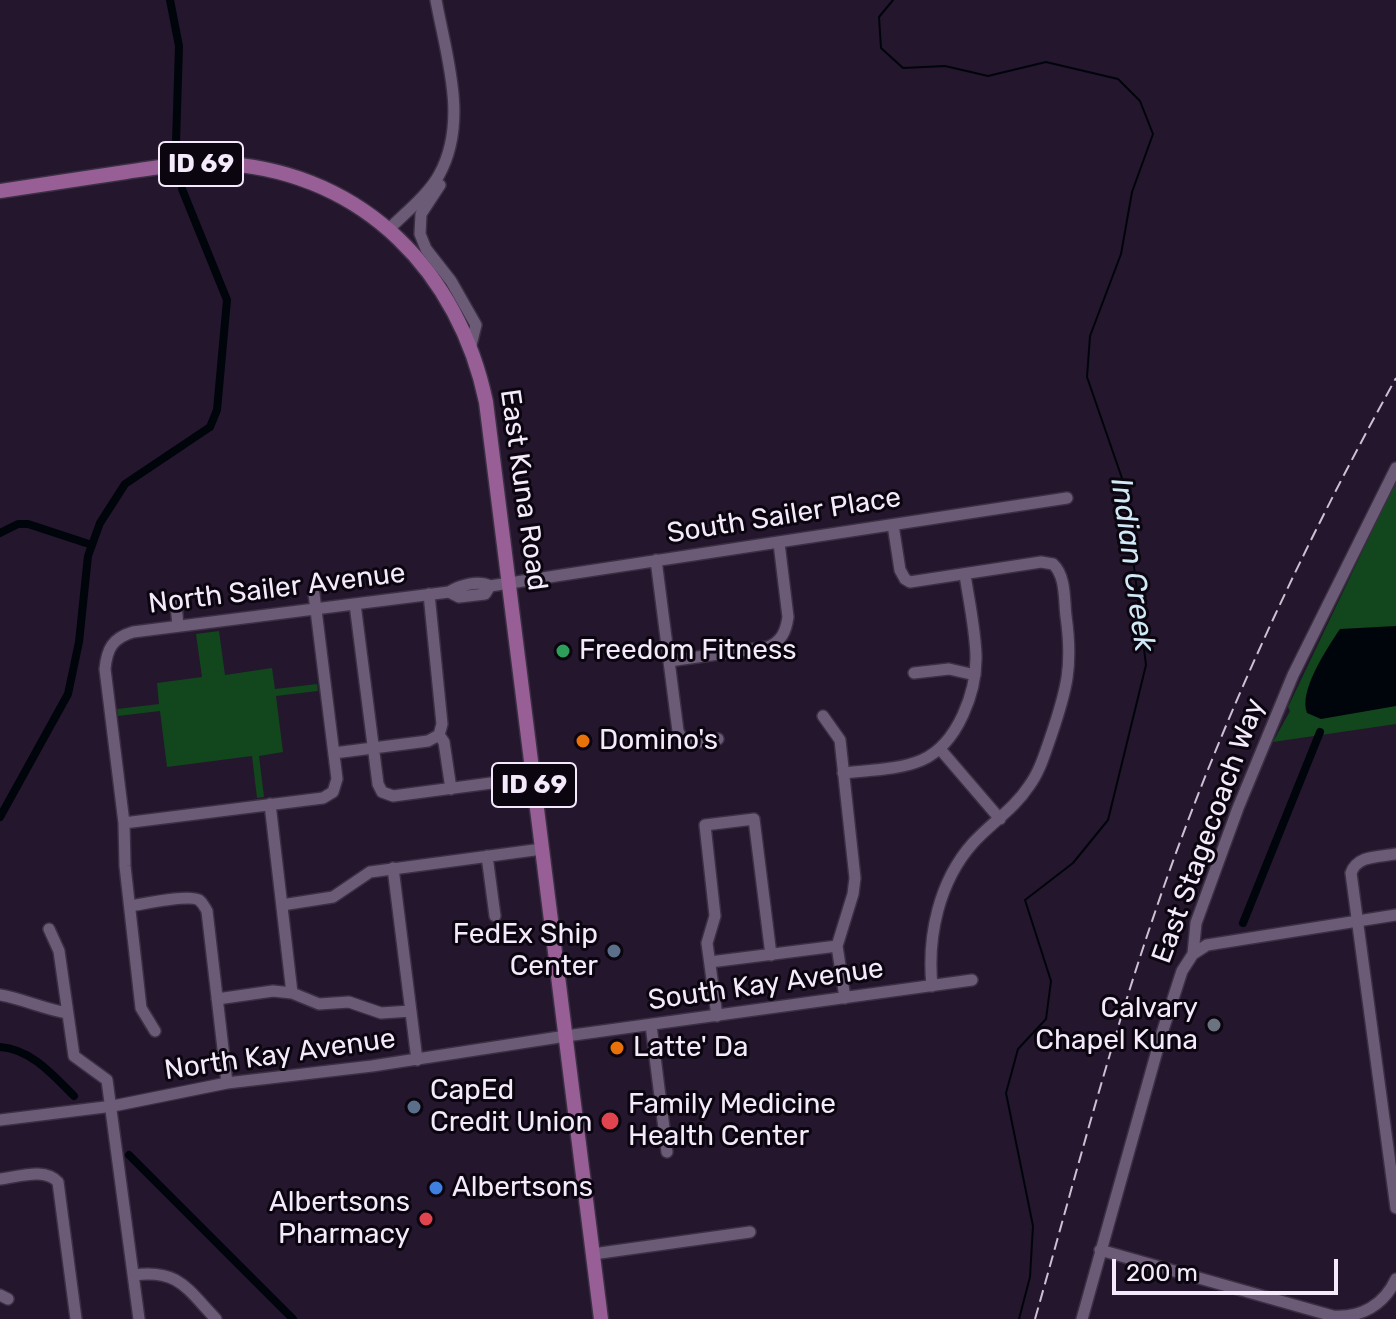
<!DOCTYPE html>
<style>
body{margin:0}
#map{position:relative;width:1396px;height:1319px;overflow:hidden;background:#24162d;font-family:Rubik,sans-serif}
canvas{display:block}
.scale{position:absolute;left:1112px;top:1259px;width:226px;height:36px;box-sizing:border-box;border:4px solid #f4eafb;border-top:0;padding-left:10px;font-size:24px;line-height:28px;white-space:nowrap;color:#f4eafb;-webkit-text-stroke:6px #0a050e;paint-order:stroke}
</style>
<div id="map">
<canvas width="1396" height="1319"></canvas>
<div class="scale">200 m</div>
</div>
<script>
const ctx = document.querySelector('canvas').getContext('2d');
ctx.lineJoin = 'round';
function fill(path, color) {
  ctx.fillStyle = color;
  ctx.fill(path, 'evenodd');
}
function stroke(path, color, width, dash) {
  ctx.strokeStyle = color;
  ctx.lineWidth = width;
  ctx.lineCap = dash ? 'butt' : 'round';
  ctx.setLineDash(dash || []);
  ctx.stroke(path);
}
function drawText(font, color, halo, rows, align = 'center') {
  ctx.font = font + ' Rubik,sans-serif';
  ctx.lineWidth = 6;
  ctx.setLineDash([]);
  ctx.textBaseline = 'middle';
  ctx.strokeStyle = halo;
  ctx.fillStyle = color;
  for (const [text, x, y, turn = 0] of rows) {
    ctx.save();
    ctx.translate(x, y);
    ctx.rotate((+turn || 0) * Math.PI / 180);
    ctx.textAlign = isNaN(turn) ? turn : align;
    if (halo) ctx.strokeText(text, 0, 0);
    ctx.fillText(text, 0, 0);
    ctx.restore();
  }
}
const green = new Path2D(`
 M1396,481V724L1273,742L1290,711L1288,707Z
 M219,631L225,675L272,668L275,689L317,684L318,691L276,696L283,752L259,756L264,797L257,798L252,756L167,767L160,711L118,716L117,709L159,704L157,683L202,677L196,634Z`);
const water = new Path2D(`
 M1396,626V706L1321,719L1307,713C1298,692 1327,648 1340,629Z`);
const stream = new Path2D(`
 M893,0L879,17L881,48L903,68L945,66L988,76L1046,62L1118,79L1140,101L1153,134L1132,192L1121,254L1090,336L1087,377L1124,484L1146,665L1108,820L1073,863L1025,900L1051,981L1046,1019L1018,1049L1006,1093L1033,1226L1030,1277L1019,1319`);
const canal = new Path2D(`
 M170,0L179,46L176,143
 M0,533L18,524H28L92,545
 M0,817L68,694L79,642L88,556L100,523L125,484L210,427L217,410L227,300L182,189
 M1243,923L1320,732
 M0,1047C31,1049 53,1075 74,1096
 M129,1155L293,1319`);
const minor = new Path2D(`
 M440,185L421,214L420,234L426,249L451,281L476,325L471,345
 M389,229C405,213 428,195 439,175C469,121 446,56 436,0
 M893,525L900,570L905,579L910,582L1041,562L1053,564C1066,576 1064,600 1066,616C1073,666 1067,689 1051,736C1045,753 1040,771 1029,786C1014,809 991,823 973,843C939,881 927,936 932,986
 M656,560L678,731L683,741L692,743L718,739
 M490,586L485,594L459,597L449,592C460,585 478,580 490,586L1067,498
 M429,594L442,724L439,735
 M176,604L178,626
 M355,604L378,784L382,792L393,796L499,782
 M669,661L768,647C782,641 786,631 788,617L779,543
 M914,673L949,669L975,675
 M823,716L840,740L855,878L853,894L837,946L845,998
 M439,735L444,742L451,789
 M940,749L1000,819
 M334,753L428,741L439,735
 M843,773C869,770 899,770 922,760C958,744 977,691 976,655C975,628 969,601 965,575
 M270,804L292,993
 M124,823L323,798L333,792L337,779L314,594
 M1396,854C1379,857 1357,855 1351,873L1396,1208
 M487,856L495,916
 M393,868L417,1060
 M282,905L333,897L370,872L542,849
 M130,906C144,904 188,894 199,900C203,903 204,906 207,911L227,1083
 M49,929L59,951L74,1056L107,1080L139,1319
 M1193,954L1207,945L1396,915
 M710,962L837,946
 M0,995C23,999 44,1009 67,1013
 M217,999L273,991L292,993L319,1004L349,1002L381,1013L411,1011
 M717,1016L707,943L715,916L705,825L754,819L771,955
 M651,1025L667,1152
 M155,1031L141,1008L125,866L124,823L105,669C107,648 113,638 133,632L449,592
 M0,1120L113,1106L227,1083L372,1066L566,1036L972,980
 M0,1179C18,1177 45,1167 58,1182L76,1319
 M1100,1250L1333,1316C1361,1318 1384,1305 1396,1279
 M593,1254L750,1232
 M134,1275C179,1269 187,1289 216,1319
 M0,1295L8,1299
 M1082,1319L1162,1033L1182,971L1193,954L1196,923L1238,808L1293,675L1396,468`);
const major = new Path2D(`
 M0,191C42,185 84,178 126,172C160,167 195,161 229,164C365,175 459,273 486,402L601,1319`);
const rail = new Path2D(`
 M1035,1319C1072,1189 1106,1058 1149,930C1213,738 1298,555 1396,378`);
const markers = [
 [563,651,8,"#2e9e5b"],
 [583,741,8,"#e8710a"],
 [614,951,8,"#5c6f8a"],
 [1214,1025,8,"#6b7280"],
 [617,1048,8,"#e8710a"],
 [414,1107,8,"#5c6f8a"],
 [610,1121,10,"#e0444e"],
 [436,1188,8,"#3f7fe0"],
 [426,1219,8,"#e0444e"]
];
const shields = [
 [201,164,84],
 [534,785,84]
];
const shieldNames = [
 ["ID 69",201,164],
 ["ID 69",534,785]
];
const streetNames = [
 ["East Kuna Road",523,490,82],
 ["South Sailer Place",784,516,-9],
 ["North Sailer Avenue",277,589,-7],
 ["East Stagecoach Way",1209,831,-70],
 ["South Kay Avenue",766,985,-8],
 ["North Kay Avenue",280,1055,-8]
];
const poiNames = [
 ["Freedom Fitness",579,651],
 ["Domino's",599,741],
 ["FedEx Ship",598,935,"right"],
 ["Center",598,967,"right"],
 ["Calvary",1198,1009,"right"],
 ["Chapel Kuna",1198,1041,"right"],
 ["Latte' Da",633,1048],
 ["CapEd",430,1091],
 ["Credit Union",430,1123],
 ["Family Medicine",628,1105],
 ["Health Center",628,1137],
 ["Albertsons",452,1188],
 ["Albertsons",410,1203,"right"],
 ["Pharmacy",410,1235,"right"]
];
const waterNames = [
 ["Indian Creek",1132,565,82]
];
fill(green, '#12461d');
fill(water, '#00050b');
stroke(stream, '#00050b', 2);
stroke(canal, '#00050b', 8);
stroke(minor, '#3b3043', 14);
stroke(major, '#3b3043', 17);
stroke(minor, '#6c5b77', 11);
stroke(major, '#985e96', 14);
stroke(rail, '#ccc1d3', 2, [12, 6]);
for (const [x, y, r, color] of markers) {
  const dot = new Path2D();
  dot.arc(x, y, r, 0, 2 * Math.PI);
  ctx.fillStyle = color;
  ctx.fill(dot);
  stroke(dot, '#0a050e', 3);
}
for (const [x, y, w] of shields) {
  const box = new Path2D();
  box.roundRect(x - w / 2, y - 22, w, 44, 6);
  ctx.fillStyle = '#0a050e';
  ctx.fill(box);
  stroke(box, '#f4eafb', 2);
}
drawText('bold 26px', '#f4eafb', null, shieldNames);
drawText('28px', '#f4eafb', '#0a050e', streetNames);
drawText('28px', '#f4eafb', '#0a050e', poiNames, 'left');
drawText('italic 30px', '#d1e9f6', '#0a050e', waterNames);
</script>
